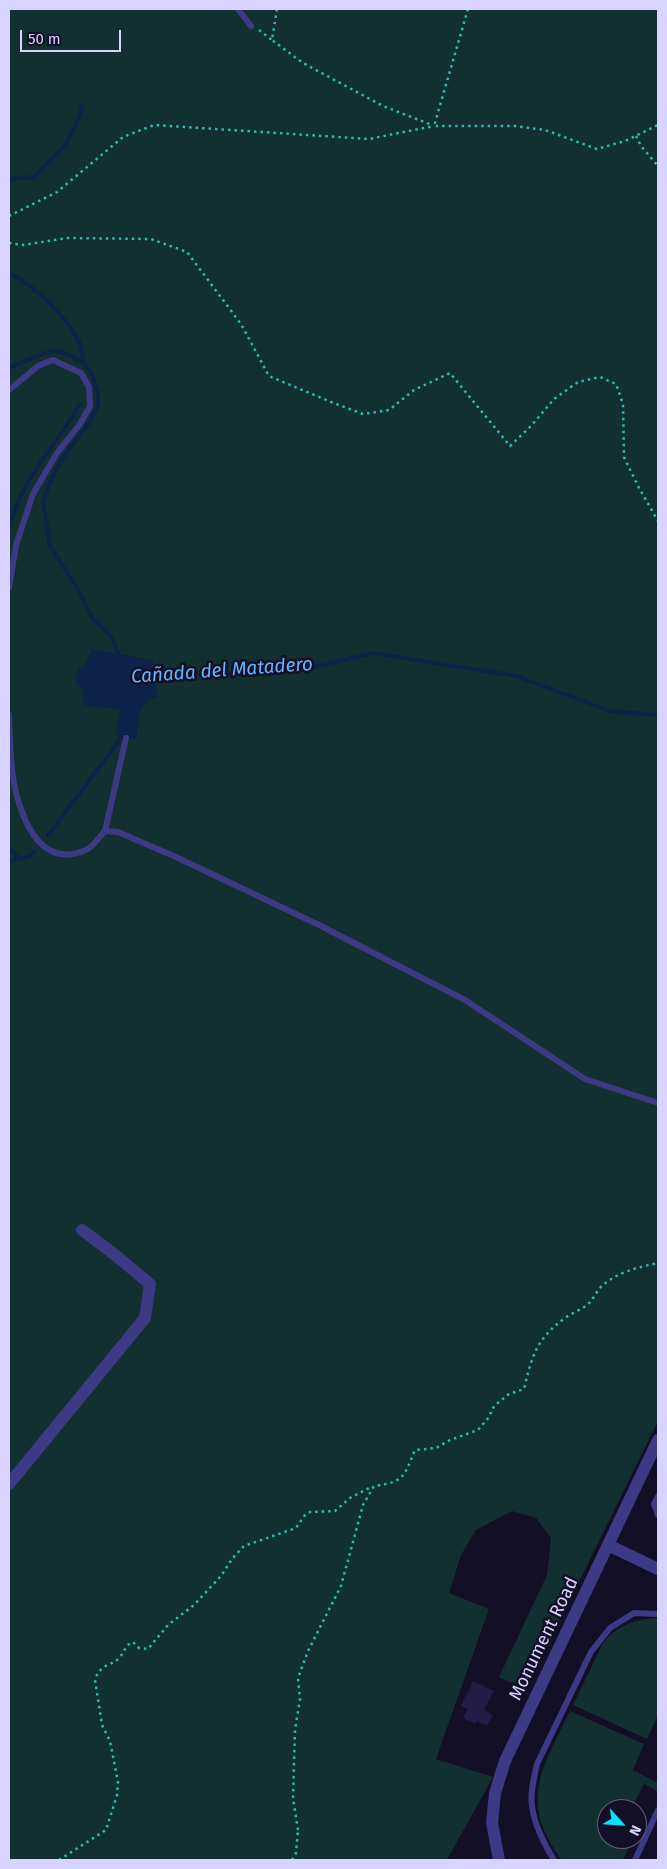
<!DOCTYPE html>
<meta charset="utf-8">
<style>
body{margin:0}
#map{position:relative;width:667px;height:1869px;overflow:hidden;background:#130f26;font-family:"Fira Sans",sans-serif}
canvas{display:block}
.frame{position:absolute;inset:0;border:10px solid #d9d4ff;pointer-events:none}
.north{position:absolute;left:597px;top:1799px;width:50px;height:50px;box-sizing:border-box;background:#130f26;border:1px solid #625e7d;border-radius:50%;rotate:116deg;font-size:14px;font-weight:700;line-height:20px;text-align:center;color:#d9d4ff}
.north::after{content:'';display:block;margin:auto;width:18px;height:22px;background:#00e5ff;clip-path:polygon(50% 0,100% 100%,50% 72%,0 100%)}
.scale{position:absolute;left:20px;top:30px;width:101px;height:22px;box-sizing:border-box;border:2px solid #d9d4ff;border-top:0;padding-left:6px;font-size:15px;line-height:18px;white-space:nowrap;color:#d9d4ff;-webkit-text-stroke:4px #130f26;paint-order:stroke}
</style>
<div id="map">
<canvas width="667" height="1869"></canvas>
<div class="frame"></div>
<div class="north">N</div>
<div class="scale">50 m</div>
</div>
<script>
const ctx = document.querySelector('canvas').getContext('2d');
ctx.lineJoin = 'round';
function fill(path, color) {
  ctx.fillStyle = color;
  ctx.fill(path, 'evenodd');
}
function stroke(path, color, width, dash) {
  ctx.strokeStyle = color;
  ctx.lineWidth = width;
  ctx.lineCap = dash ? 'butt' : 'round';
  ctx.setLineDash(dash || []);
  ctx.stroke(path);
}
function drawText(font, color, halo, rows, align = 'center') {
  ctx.font = font + ' "Fira Sans",sans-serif';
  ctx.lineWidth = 5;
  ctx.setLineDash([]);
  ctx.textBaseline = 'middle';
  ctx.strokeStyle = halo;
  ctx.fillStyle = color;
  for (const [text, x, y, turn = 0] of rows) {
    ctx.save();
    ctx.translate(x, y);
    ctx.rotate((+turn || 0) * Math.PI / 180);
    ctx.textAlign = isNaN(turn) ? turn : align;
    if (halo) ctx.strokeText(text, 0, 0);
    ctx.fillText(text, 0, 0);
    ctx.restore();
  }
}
const green = new Path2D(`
 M9,9H658V1421L526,1690L499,1677L547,1575L551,1538L536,1518L512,1511L476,1530L461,1555L449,1593L489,1609L436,1759L493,1777L447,1860H9Z
 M654,1618L658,1619V1715L647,1739L573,1705L602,1645C614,1627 633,1620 654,1618Z
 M570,1711L644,1744L633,1770L658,1783L657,1791L644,1784L631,1809H607V1839H633L623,1860H562C518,1802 542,1768 570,1711Z`);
const water = new Path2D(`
 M92,649L153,660L157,697L150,699L139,713L136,739L116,736L120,710L84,705L81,686L75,684L78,668H83Z`);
const stream = new Path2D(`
 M9,179L34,177L67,143L79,117L82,106
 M12,275C33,284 68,320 78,340C82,347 81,355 84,363
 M9,368L42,354L55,351L68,354L84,363L92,375L98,391V405L92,419L62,459L48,487L43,502L50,546L77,588L92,618L111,636L120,658
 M9,527C23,477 55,447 80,404
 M151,678L309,668L373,653L516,676L610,711L658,715
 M48,835L122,737L123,732
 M9,849L20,859L30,856L34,852
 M9,862L18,858`);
const building = new Path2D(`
 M473,1681L494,1691L484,1710L493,1715L487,1726L477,1721L476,1724L463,1718L468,1709L461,1706Z`);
const path = new Path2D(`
 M277,9L272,40L303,63L383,106L432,125
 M468,9L434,126H515L545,130L597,149L625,141L658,125
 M259,30L272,40
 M636,136L641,146L658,166
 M9,216L57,192L123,137L154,125L369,139L434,126
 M9,243L23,245L67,238L151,239L187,252L241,324L269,376L331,402L363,414L389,410L414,390L450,373L510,446L531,426L554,399L578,382L600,377L616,384L623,404L624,457L639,488L658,521
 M298,1830L293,1798L295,1730L300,1699L298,1678L308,1651L341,1586L363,1505L374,1486C405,1482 404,1476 415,1450L436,1448L450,1440L478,1430L489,1417L494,1406L509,1394L524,1389C532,1356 536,1339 565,1318C572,1313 581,1310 588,1304C594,1299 596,1291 602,1286C617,1272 639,1267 658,1263
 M59,1860L106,1830L117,1795L118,1782L110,1741L102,1725L95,1680C100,1663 113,1666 120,1657C125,1651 125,1645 133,1642L139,1648L148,1649L168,1625L194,1605L221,1576L232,1559L244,1546L296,1528L305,1515L310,1512L335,1511L350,1498L373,1486
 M292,1860L296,1853L298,1830`);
const service = new Path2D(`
 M238,9L251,26
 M9,390L38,366L53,360L81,373L89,387L90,406L80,424L57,453L33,494L16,545L9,588
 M9,715C10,736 10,768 15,788C23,823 42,869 86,850C93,847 99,837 105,831L118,832L176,857L319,925L465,1000L585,1079L658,1103
 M105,831L126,738
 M658,1496L654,1504L658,1515
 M554,1860C545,1846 534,1824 532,1806C530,1793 534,1777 537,1764L591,1652L610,1628L634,1613L658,1614
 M635,1860L658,1810`);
const minor = new Path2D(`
 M9,1484L145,1318L150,1284L114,1254L82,1230
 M608,1545L658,1440`);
const tertiary = new Path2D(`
 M499,1860L492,1823L495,1793L505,1761L608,1545L658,1569`);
const streetNames = [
 ["Monument Road",544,1639,-64]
];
const waterNames = [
 ["Cañada del Matadero",222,671,-4]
];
fill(green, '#12302f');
fill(water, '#0c2248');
stroke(stream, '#0c2248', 4);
fill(building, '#241b47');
stroke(path, '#2fb8b0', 2.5, [2.5, 4]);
stroke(service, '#3d3a85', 6);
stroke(minor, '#3d3a85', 12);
stroke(tertiary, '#3d3a85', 12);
drawText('18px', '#d9d4ff', '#130f26', streetNames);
drawText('italic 19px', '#62b6ff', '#130f26', waterNames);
</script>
